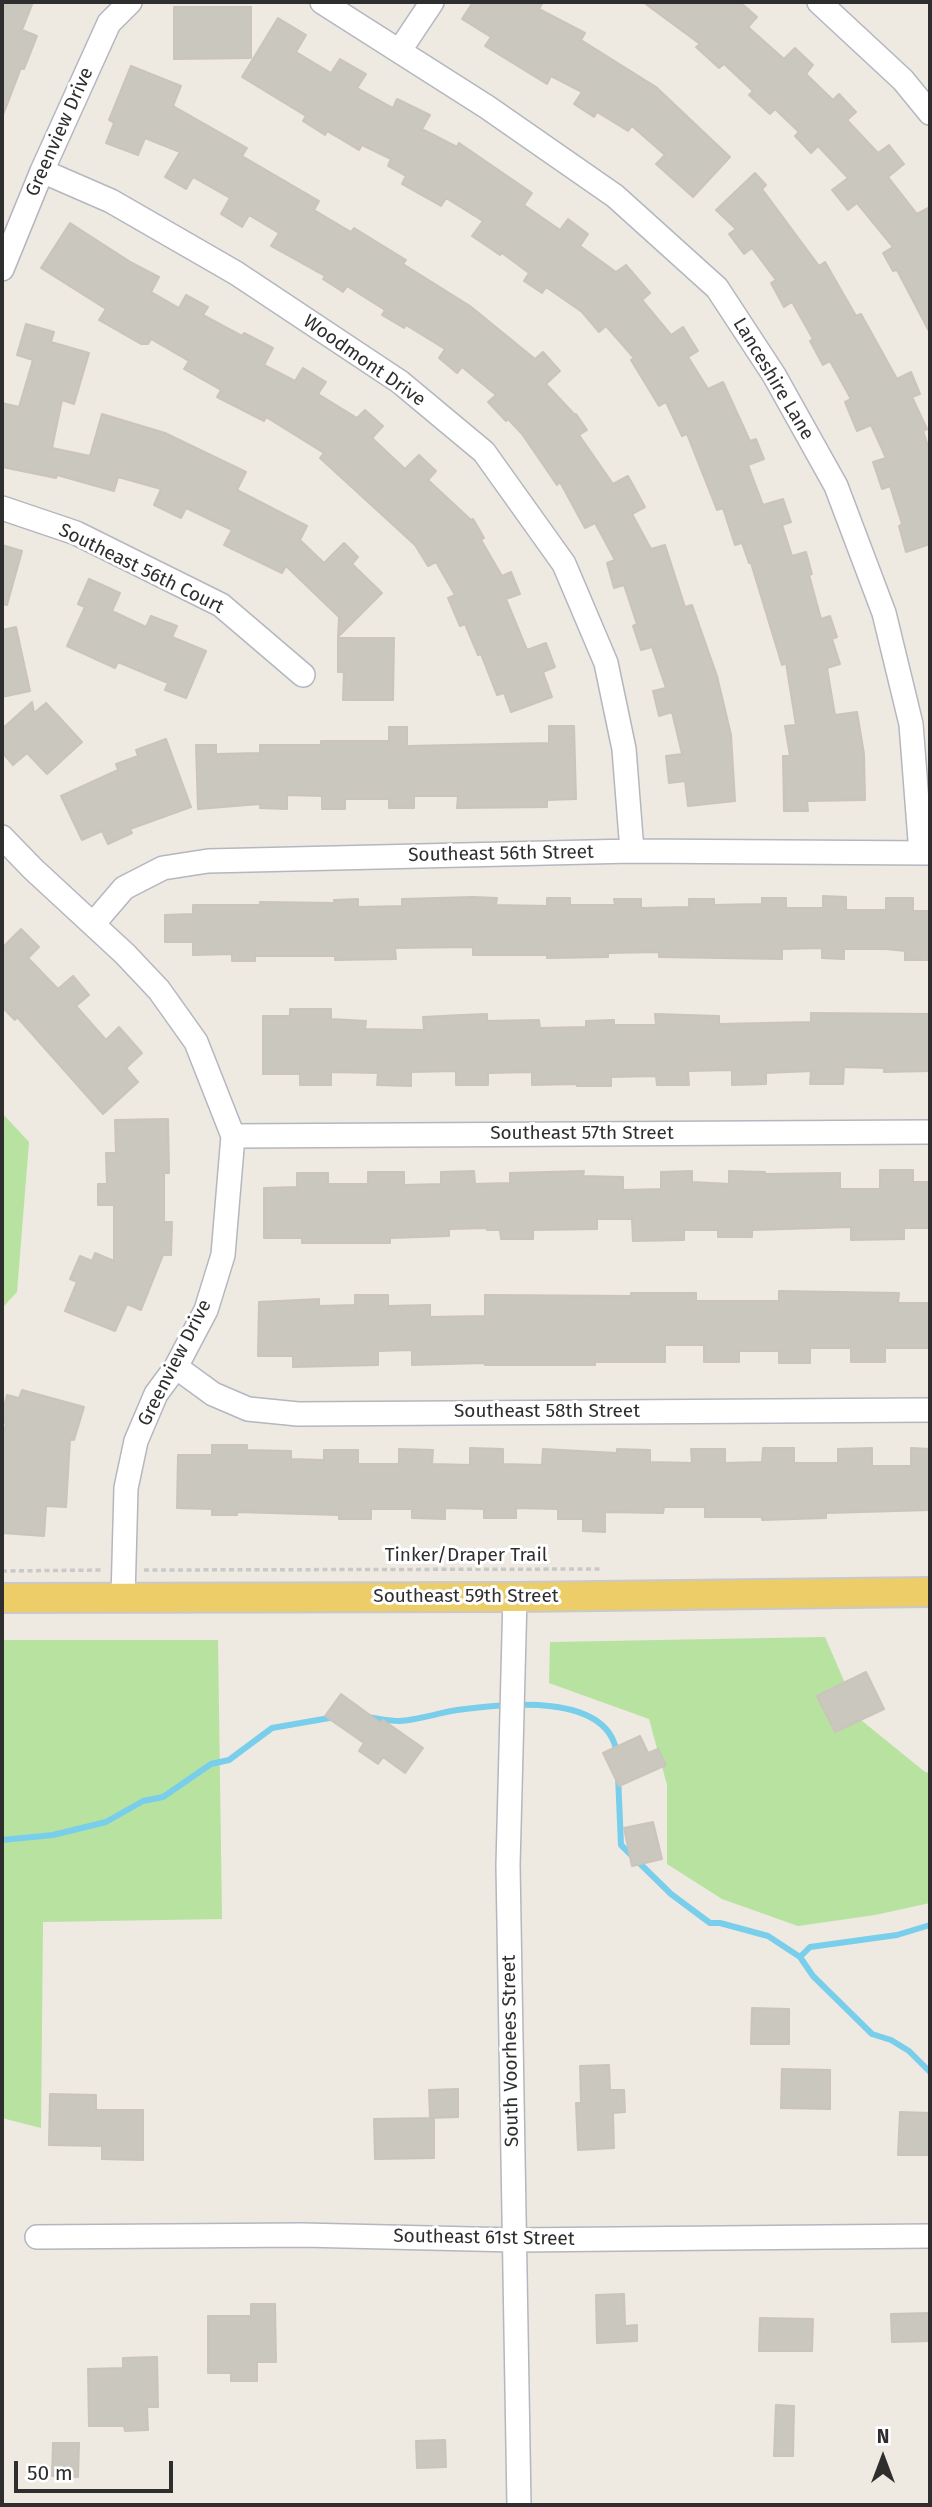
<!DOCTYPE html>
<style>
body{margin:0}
#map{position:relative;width:932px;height:2507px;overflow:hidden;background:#eee9e1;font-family:"Fira Sans",sans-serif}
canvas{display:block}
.frame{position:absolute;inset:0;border:4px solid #2e2e2e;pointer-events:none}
.north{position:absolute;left:848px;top:2423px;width:70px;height:70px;-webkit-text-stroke:5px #fff;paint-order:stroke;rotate:0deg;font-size:19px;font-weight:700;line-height:28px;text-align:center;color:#2e2e2e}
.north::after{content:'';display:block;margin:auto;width:24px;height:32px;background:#2e2e2e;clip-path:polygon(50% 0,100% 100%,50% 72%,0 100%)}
.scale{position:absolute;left:14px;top:2461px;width:159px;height:32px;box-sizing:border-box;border:4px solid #2e2e2e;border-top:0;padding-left:9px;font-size:21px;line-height:24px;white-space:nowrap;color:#2e2e2e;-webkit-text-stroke:5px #fff;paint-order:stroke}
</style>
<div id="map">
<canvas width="932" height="2507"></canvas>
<div class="frame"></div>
<div class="north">N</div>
<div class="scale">50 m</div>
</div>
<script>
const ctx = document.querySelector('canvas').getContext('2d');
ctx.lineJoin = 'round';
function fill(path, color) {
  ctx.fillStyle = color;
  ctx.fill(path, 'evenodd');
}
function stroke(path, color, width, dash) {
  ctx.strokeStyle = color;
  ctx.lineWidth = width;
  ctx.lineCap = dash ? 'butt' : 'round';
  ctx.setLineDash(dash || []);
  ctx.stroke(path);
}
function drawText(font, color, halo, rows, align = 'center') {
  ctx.font = font + ' "Fira Sans",sans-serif';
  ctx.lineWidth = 6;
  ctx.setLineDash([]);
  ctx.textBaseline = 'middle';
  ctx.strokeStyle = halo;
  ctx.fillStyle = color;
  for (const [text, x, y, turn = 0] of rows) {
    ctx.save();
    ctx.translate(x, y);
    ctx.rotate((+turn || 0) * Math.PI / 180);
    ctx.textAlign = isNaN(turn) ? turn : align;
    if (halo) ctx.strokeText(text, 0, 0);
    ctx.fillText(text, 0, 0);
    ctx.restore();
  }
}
const green = new Path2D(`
 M2,1113L29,1142L17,1292L2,1308Z
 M825,1637L861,1720L925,1772L930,1773V1903L875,1915L798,1926L722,1899L667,1864V1785L649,1719L549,1683L550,1642Z
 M2,1640H218L222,1919L43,1922L41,2128L2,2118Z`);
const stream = new Path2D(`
 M366,1717C377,1718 388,1721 399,1721C418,1720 438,1713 457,1710C502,1704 610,1691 617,1755
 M618,1776L621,1845L671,1894L710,1923H720L768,1936L800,1957L813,1976L872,2034L891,2040L909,2051L930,2072
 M2,1840L53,1835L106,1822L143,1801L163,1797L211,1764L229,1760L272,1728L335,1717
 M800,1957L810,1947L897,1935L930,1925`);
const building = new Path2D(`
 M2,2H33L22,30L37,36L24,69L21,68L3,115Z
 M473,2H543L539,9L585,33L581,40L656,87L730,157L693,197L656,164L665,155L632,126L628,131L597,112L594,117L574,104L582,92L551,76L547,84L485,46L491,37L462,19Z
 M643,2H740L757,17L748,27L784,59L795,48L813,65L806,74L833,100L839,94L856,112L847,120L878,153L889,145L904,164L888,177L917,214L930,207V333L897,270L893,271L883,253L893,247L857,203L848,210L832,190L848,178L818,146L811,153L795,136L799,132L775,109L770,114L749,95L753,91L724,64L719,68L696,47L700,44Z
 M174,7H251V58L174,59Z
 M278,18L306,35L296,52L331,73L340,59L366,74L357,88L393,108L397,99L430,115L422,129L457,147L459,143L532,193L524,205L560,230L568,219L588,234L580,246L616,272L626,265L650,293L642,300L671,335L683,327L698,351L688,357L708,389L723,382L750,441L756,439L764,459L748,465L763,505L783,499L791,522L782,525L792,556L806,552L812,574L809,575L821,619L830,616L837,637L832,639L840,664L827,668L835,715L857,712L864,754L865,800L807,801L808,811H784L783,756H790L785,726L796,725L786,663L782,665L751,563H749L742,543L735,545L723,508L717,510L687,434L682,436L666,402L659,406L631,360L634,358L606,326L599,332L582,312L546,287L542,293L524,281L529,273L502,253L500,255L472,236L483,221L446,198L441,206L402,184L406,176L388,166L391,159L362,145L359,150L327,131L325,135L303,121L306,116L242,77Z
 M131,66L181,86L173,106L247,148L242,156L319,201L314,210L351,232L354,228L406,260L403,264L470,306L535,359L543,352L560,371L546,384L575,415L576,414L587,430L579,435L613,484L628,476L645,507L632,514L651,549L665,545L685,607L692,605L717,676L731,735L735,801L688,806L685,781L669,783L666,756L682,754L672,712L659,716L653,691L666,688L652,647L641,650L633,626L637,624L624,585L614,588L607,563L615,560L595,523L585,528L560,482L557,485L522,434L508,419L506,421L488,402L496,395L462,367L457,373L439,358L445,349L406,325L404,328L382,315L385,310L347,286L343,292L323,279L325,276L271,246L279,233L249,215L242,227L221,214L230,198L193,177L186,189L165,177L180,152L145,138L138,155L106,143L114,123L109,120Z
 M755,173L766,185L762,189L819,266L825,262L856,316L861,314L897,379L911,372L920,394L912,397L927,429L923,431L930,452V544L906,552L899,526L902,524L890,486L882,489L873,462L886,458L871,425L857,431L845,402L851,399L830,361L823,365L810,341L813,339L792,302L784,307L771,283L776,280L752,248L744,254L729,234L736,229L716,210Z
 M70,223L132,263L159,277L151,292L179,308L186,295L208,307L203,315L242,336L244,333L273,348L264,365L295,381L303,368L326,382L318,394L357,418L365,410L383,426L372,438L405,469L419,455L436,471L428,480L471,520L473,519L484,538L481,540L502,576L511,572L520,594L506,599L527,650L546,643L555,667L543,672L552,697L511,712L504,693L497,695L481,654L478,655L465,624L460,626L448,598L455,595L436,562L428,566L415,545L320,458L324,453L266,417L264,421L217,397L221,390L184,369L189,361L151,339L148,344H141L99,320L106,309L41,268Z
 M26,324L54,332L51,342L89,353L74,404L62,400L52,448L90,456L102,414L165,433L246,472L237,490L307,526L300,540L324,563L344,543L358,557L352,564L382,593L338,637L339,617L286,566L282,573L224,545L232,530L186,508L181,518L154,505L161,489L118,477L114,491L57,475L56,478L2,467V403L19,407L33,360L17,355Z
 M2,545L22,551L7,605L2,604Z
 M89,579L120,593L112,611L146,627L151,616L177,626L172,637L206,651L186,698L165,690L168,683L118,662L115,668L67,646L85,607L78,604Z
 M16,627L30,691L2,697V630Z
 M338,638H394L393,700H343L344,672H338Z
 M32,702L34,713L46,703L82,742L47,774L27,753L13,765L2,752V729Z
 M549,726H574L576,799L547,800V807L457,808L458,796H414V808H389V799H345V809H322V796L287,795V809L260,808V804L198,809L196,745H216V754L260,753V745H321V741H389V727H407V746L549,743Z
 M166,739L191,807L130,829L132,833L108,844L102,831L82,840L61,796L118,770L116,764L138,756L136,750Z
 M823,896L846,897V910H886V898H913V911H930V951H928V960H905V951L886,949H844V959L822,958V948L782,949V959L659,957V952L608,953V957L547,958V955H473V947L395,948L396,959L335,960V956H255V961H232V954L193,955V942H165V915L193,914V905H260V902L334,903V900L358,899V907L402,906V899L473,897L497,898L496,905L547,906V898H570V905H615L614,899H641V908L689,907V899H714V905L762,904V898H786V908H823Z
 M21,929L39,947L28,958L58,989L73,976L89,995L76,1006L106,1040L119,1027L142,1053L126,1068L138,1082L103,1114L17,1017L15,1020L2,1007V948Z
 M290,1009H331V1019L366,1021L365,1029L424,1030L423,1017L462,1015L487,1014V1021L539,1020L540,1028L586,1027V1021L614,1020V1025H656L655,1014L719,1016V1024L811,1022V1013L930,1014V1071L884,1072V1068L844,1067L843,1084H810L811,1071L766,1073V1084L732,1085V1070L688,1071L689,1085H657L656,1076L611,1077V1086H577V1084L532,1085V1072L488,1073V1085H456V1071L411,1072V1086L377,1085L378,1073L331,1072V1085H300V1074H263V1016H290Z
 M168,1119L169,1173H164V1222H172L171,1255H163L141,1310L127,1304L115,1331L65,1311L77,1282L70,1279L80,1256L92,1261L95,1253L114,1261V1205H98V1184H107L106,1153H116L115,1120Z
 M880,1170H913V1182H930V1228H904V1239L851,1240V1227L752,1230V1237H718V1230H684V1240L633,1241L632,1219H597V1229L533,1230V1239H501L500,1230H487V1228L449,1229V1236L390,1238V1243H302V1238H264V1188L297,1187V1173H328V1184H368V1172H404V1185L441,1184V1172L474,1171L475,1184L510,1183V1173L584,1171L583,1176L623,1177V1190L661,1189V1172L692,1171V1182L729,1184V1171L765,1172V1174L840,1173V1189H880Z
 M779,1291L899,1293L898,1303H930V1348H885V1362H851V1348H810V1363H779V1351H739V1362H704V1345H665V1362H595V1365H485V1363L412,1365V1350L378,1351V1365L293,1367V1356H258L259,1302L319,1299V1306L355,1305V1295H388V1306L430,1305V1317L485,1316V1295L631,1296V1293H696V1301H779Z
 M22,1390L84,1407L74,1440L70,1439L66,1507L46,1506L44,1536L2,1533V1438L6,1424L2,1422V1415L7,1395L19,1398Z
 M212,1445H247V1450L291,1451V1459L324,1460V1450H358V1464H399V1449L433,1450L432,1464L470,1465V1448L503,1449V1464L542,1465L543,1449L617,1453V1449L650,1450V1462L692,1463L691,1449H725V1463L762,1462L763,1448H794V1463H838V1449L872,1448V1466H911V1448L930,1449V1510L826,1513V1518L762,1520V1517H705V1507H664L663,1513L605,1512V1532L583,1531V1519H558V1509L516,1508V1518H484V1509L445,1508V1519L412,1518V1509H371V1519H339V1515L237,1512V1515H212V1509L177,1508L178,1455H212Z
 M866,1672L884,1709L835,1732L817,1696Z
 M341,1694L381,1723L383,1720L423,1748L405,1773L383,1757L378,1764L359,1751L364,1743L325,1716Z
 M640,1736L648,1753L658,1749L666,1765L619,1786L603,1753Z
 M653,1822L662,1859L632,1866L624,1828Z
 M752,2008L789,2009V2044H751Z
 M609,2065L610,2090H624L625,2112L613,2113L614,2148L578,2150L576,2103H581L580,2066Z
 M782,2069L830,2070V2109L781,2108Z
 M458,2089V2117L430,2118L429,2090Z
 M50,2094L96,2095V2110H143V2160L102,2159V2146L49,2145Z
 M900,2112L930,2113V2155H898Z
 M434,2118V2158L375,2159L374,2119Z
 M624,2294L625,2326L637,2325V2341L597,2343L596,2295Z
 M251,2304H275L276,2362H257V2381H231V2373H208V2316H251Z
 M930,2313V2341L892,2342L891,2314Z
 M760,2318L813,2319L812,2351H759Z
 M157,2357L158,2407H147L148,2430L125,2431L124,2426H89L88,2369L123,2368V2358Z
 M776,2405L794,2406L793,2456H774Z
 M445,2440L446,2467L417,2468L416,2441Z
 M53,2443H79L78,2477L52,2476Z`);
const path = new Path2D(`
 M144,1570L602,1569
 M2,1571L101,1570`);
const minor = new Path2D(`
 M322,2L487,107L615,196L717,288L774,375L836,486L884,613L911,724L921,853
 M819,2L903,80L930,113
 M400,50L432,2
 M42,171L111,201L236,273L400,382L484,452L564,564L606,663L624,749L632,851
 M2,269L42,171L109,23L130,2
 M2,508L76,533L221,605L303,675
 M2,837L33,869L125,954L159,990L196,1042L233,1136L223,1255L206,1310L176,1367L156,1394L136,1441L126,1488L123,1598
 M94,923L124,888L163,868L208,861L632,851L930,853
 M233,1136L930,1132
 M176,1367L213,1394L248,1409L298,1414L930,1410
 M515,1597L508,1865L519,2505
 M37,2237L302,2235L515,2240L930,2236`);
const major = new Path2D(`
 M2,1598L515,1597L930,1592`);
const streetNames = [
 ["Greenview Drive",60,132,-66],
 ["Woodmont Drive",364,361,35],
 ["Lanceshire Lane",773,379,59],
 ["Southeast 56th Court",141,569,26],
 ["Southeast 56th Street",501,854,-1],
 ["Southeast 57th Street",582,1134],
 ["Greenview Drive",175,1363,-63],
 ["Southeast 58th Street",547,1412],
 ["Tinker/Draper Trail",466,1556],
 ["Southeast 59th Street",466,1597],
 ["South Voorhees Street",511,2051,-91],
 ["Southeast 61st Street",484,2238,1]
];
fill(green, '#b7e2a0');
stroke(stream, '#79ceeb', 6);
fill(building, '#cac7bf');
stroke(building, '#cac4ba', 2);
stroke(minor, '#b4b7c0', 26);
stroke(major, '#c9c9c9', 32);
stroke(path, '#c9c9c9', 3.5, [5, 3.5]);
stroke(minor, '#fff', 23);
stroke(major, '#eccd68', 28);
drawText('19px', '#2e2e2e', '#fff', streetNames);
</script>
